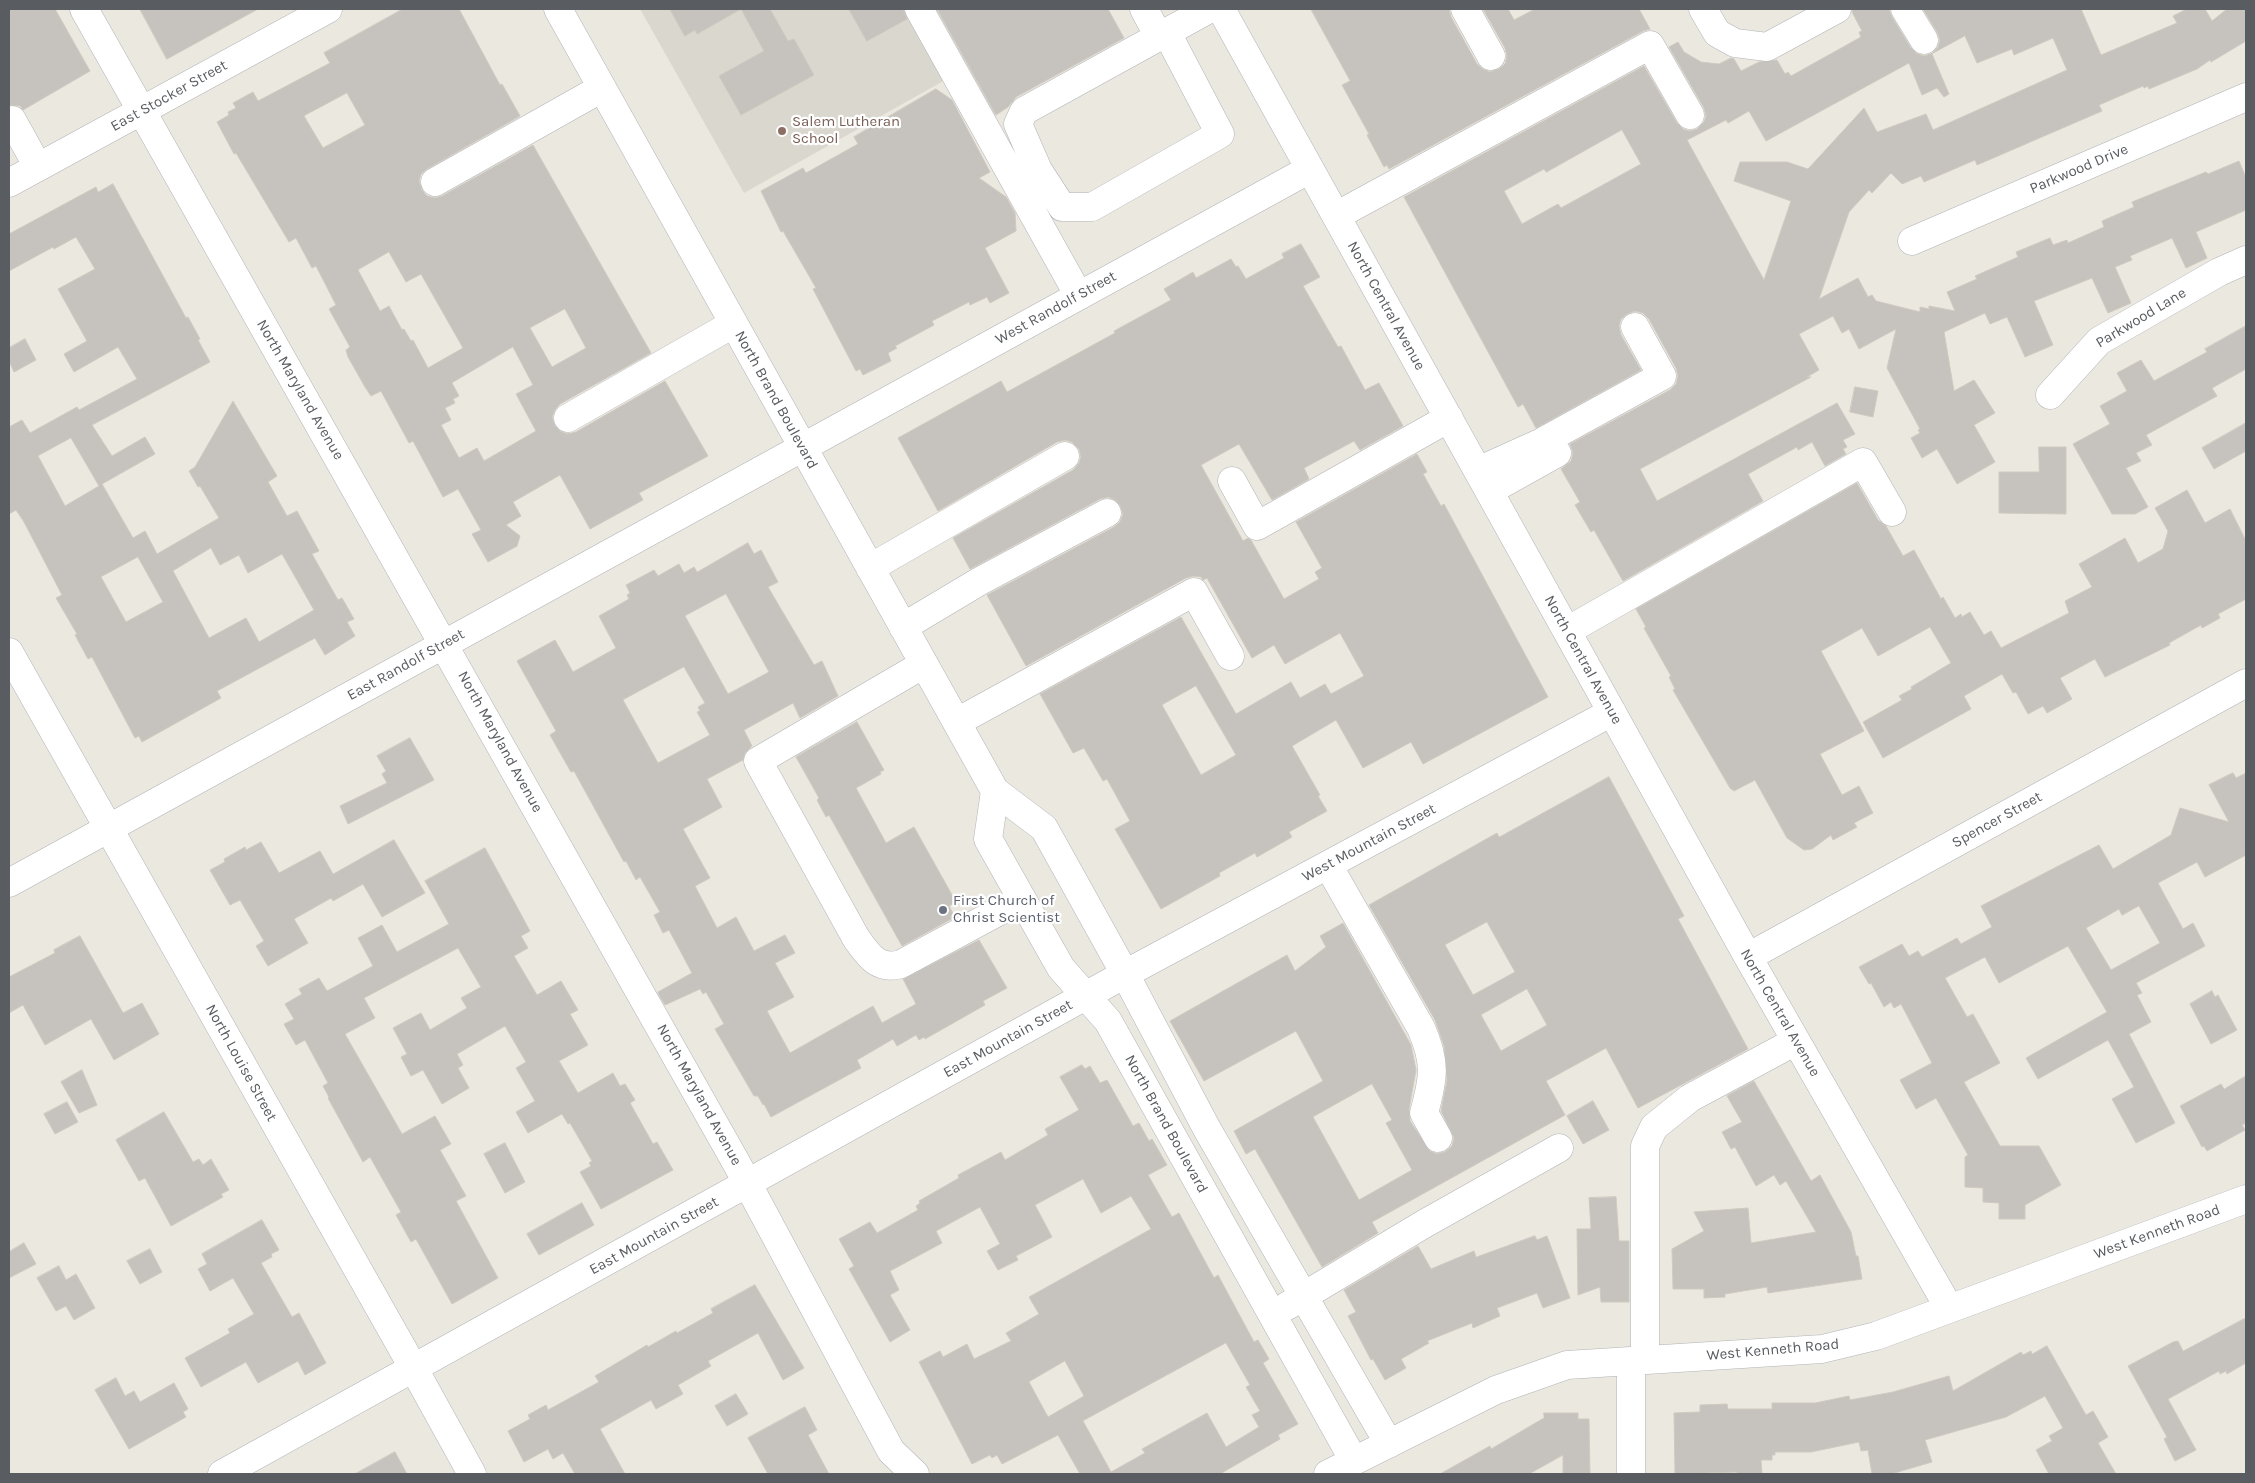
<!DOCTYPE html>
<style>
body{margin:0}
#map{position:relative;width:2255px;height:1483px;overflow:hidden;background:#ebe8e0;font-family:Karla,sans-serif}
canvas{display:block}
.frame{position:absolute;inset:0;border:10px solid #595c60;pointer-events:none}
</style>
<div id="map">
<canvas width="2255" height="1483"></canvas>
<div class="frame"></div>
</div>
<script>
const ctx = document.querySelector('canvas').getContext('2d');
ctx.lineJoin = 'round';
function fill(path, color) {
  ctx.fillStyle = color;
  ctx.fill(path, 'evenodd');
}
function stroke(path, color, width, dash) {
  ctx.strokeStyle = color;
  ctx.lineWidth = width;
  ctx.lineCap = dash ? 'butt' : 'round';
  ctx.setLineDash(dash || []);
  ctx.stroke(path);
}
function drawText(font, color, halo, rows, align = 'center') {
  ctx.font = font + ' Karla,sans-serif';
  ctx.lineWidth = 4.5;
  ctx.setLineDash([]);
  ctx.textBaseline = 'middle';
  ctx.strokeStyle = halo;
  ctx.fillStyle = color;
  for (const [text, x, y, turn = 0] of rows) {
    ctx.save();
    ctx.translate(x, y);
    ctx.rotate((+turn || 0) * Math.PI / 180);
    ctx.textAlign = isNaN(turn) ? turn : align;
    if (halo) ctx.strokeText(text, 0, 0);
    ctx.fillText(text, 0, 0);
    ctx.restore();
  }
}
const education = new Path2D(`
 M640,9H908L947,79L744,193Z`);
const building = new Path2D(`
 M9,9H55L90,71L23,110L20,106L9,105Z
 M140,9H258L167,59Z
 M403,9H459L500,85L502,84L520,116L427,169L421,174L419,181L422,190L427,196L435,198L442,196L533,145L651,353L560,404L555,410L552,417L555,426L560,431L567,434L576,432L665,381L708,456L639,493L643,500L590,529L560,475L513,502L521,516L506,525L520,536L517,546L488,562L472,534L481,530L458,489L443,497L413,441L409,443L381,391L371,396L365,387L348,357L346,350L350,347L329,309L336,305L316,266L312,268L296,238L289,242L236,153L234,154L217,122L229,115L228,112L236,108L233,103L253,92L258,101L330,63L324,53ZM347,93L365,125L323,148L304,116ZM389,252L406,282L421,274L463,348L428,368L413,340L411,341L404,329L402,330L389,306L380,311L358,270ZM565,309L586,348L552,367L530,328ZM513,347L533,385L516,394L536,431L484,461L477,448L459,458L441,425L451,420L445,408L455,403L453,399L459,396L452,383Z
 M670,9H770L788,41L794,39L814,75L741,115L719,76L764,51L741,9L697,34L695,30L685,36Z
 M849,9H903L907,19L867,41Z
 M937,9H1108L1124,38L1016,97L1008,107L996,115Z
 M1311,9H1449L1451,17L1477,64L1483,69L1490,72L1499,69L1505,64L1507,56L1505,48L1483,9H1508L1514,20L1535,9H1639L1650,29L1643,31L1389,169L1387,165L1384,167L1367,135L1369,134L1342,85L1350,81Z
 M1853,9H1889L1892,17L1911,48L1916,53L1924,56L1933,53L1938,47L1940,40L1937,32L1923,9H2081L2101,55L2177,23L2173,16L2187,9H2205L2212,21L2227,9H2246V41L2211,62L2210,60L2197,69L2149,89L2148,86L2144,88L2143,86L2099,105L2102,111L1977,165L1975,160L1924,182L1921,176L1902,184L1891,173L1872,193L1869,190L1849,212L1819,299L1858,278L1868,297L1872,295L1876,301L1920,312V307L1929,309V306L1955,311L1947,292L1977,279L1975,276L2018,257L2016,252L2050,238L2053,245L2067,240L2068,243L2104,227L2102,221L2134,207L2132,202L2206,172L2208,174L2239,161L2246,178V210L2196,232L2207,258L2186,268L2172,238L2130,256L2132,260L2115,267L2131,303L2108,313L2092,278L2034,301L2053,345L2025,357L2007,317L1990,324L1985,313L1944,332L1954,391L1974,380L1995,413L1974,425L1995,462L1957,484L1937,449L1922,458L1911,438L1920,433L1918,430L1920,429L1887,368L1896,329L1859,349L1849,329L1842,333L1833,316L1799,334L1819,370L1807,377H1811L1640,469L1657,501L1837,403L1855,434L1843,440L1847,447L1843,449L1846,454L1825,466L1812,442L1798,450L1797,447L1748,474L1763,501L1623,581L1594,530L1591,532L1575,505L1580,502L1561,469L1571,461L1573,453L1570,444L1670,390L1676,384L1678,376L1676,368L1649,319L1643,313L1635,311L1627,314L1621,319L1619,326L1621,335L1641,370L1536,428L1523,404L1518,407L1404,197L1644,66L1677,123L1683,129L1689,131L1697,129L1704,122L1706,116L1704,108L1669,47L1678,42L1684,52L1701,62L1719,64L1731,58L1734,59L1741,71L1759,62L1777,60L1785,74L1788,72L1791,76L1861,37L1859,32L1862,31L1852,12ZM1965,36L1977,63L2012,49L2014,55L2053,38L2067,70L1933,130L1926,114L1877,132L1864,108L1808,169L1787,162H1740L1734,181L1791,201L1764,280L1687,140L1726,120L1728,123L1749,111L1766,141L1909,63L1922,95L1937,88L1944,97L1949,94L1932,54ZM1622,130L1641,164L1561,208L1558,204L1522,224L1504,191L1544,169L1546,172Z
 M936,89L952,100L990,172L979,178L1006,197L1015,213L1016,231L985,248L1009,293L990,303L987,297L970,305L969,302L932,321L934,325L895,346L897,348L888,353L891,361L863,375L860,369L856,371L813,289L816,288L783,231L781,232L761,191L803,168L806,173L858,144L854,137Z
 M113,184L186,318L188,317L200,339L198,340L210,362L92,425L112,456L145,437L155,454L102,484L133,538L145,531L157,554L219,518L200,486L198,487L189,471L195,467L233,401L277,476L268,482L287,516L297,511L319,551L312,554L338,600L342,598L354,619L347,622L355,636L325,655L315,638L217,691L221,698L142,742L139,736L135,738L92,657L88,659L75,635L77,634L56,598L62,595L24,522L16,510L9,514V427L22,420L30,433L77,407L79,410L137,379L118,347L74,372L64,354L87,341L58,289L95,269L76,237L54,249L53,247L9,271V234L96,187L98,192ZM71,438L99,486L65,506L38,456ZM211,548L220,565L239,555L248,573L282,554L314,610L259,642L246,618L209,638L173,571ZM138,557L163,602L126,622L101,577Z
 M1301,244L1320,277L1303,286L1338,347L1341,346L1365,390L1379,383L1403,426L1360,450L1354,441L1304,468L1309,479L1272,500L1239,444L1201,465L1243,541L1248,538L1251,540L1284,599L1319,579L1315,572L1322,568L1296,522L1417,454L1427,472L1423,474L1441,506L1444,504L1548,697L1423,764L1411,742L1363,768L1336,720L1292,746L1320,795L1318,796L1327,811L1289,832L1292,837L1257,857L1255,853L1219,873L1220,876L1161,909L1115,829L1130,821L1107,779L1103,781L1084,748L1073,753L1040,694L1181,617L1236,714L1291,682L1300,698L1325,684L1331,694L1364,676L1340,633L1285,664L1274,645L1252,658L1207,578L1203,580L1201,577L1194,576L1186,578L1026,666L987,595L1114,527L1120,522L1123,514L1120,505L1115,500L1108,497L1100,499L970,569L953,538L1073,470L1079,463L1081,457L1079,449L1072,442L1065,440L1057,442L938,511L898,438L1001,381L1007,392L1115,333L1114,331L1171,300L1164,289L1193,272L1196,278L1231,259L1236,267L1238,266L1246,279L1284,258L1282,254ZM1196,686L1236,755L1201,775L1162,705Z
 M2246,326V369L2212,388L2217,396L2146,435L2152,445L2136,453L2141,461L2126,468L2148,507L2135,514H2112L2073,444L2110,424L2100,406L2127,391L2117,373L2141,360L2154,381L2207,352L2205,349Z
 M25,339L36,360L14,372L9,361V348Z
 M1855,387L1878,391L1873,417L1850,412Z
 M2246,423V451L2214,469L2202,448Z
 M2039,447H2066V514L1999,513V472H2039Z
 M1857,483L1878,520L1886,526L1903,556L1914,550L1941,599L1943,597L1955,618L1961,614L1962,617L1970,612L1984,635L1991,631L2001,648L2069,613L2065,601L2092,587L2079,564L2125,538L2138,563L2163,549L2168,531L2155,508L2187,490L2205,523L2230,509L2246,541V599L2218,614L2220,618L2202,628L2201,625L2169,643L2170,645L2105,677L2095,659L2060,678L2072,699L2047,713L2043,706L2028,714L2016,692L2013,693L2002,674L1964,696L1971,709L1883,758L1863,722L1902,700L1899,696L1912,689L1911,687L1951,663L1930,627L1878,656L1862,628L1821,651L1864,731L1820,754L1842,795L1859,786L1873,813L1854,823L1857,827L1833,840L1831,835L1812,849L1804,850L1787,838L1755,780L1734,791L1730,788L1673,690L1675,689L1669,677L1671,676L1644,628L1646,627L1636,609Z
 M748,543L754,554L761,550L778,582L768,587L814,665L822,661L838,696L800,718L793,703L744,730L752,746L745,753L743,760L707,779L722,807L683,829L710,878L695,886L717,928L736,917L754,951L785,935L795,953L775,963L794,997L767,1011L790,1053L873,1006L882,1023L916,1004L903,979L979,940L1007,988L983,1001L985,1005L925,1039L924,1037L919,1040L916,1035L897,1046L893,1039L857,1060L861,1068L771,1117L764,1104L763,1105L758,1096H754L715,1029L724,1024L706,992L703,994L700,989L665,1005L659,995L658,992L692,973L669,930L663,933L654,915L660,912L640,877L636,880L626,861L624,862L574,771L571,772L550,735L556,731L517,661L555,640L573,672L616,648L599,616L629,599L627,595L630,593L626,585L654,570L658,576L679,564L684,573L694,567L697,572ZM726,594L769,672L728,694L685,616ZM684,667L705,703L698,707L700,711L697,712L710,735L658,763L623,700Z
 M857,722L884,770L880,772L881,774L856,788L886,843L914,827L956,902L949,906L955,917L902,946L829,815L826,817L817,800L819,798L796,757Z
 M410,738L434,780L348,824L340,806L387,783L382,774L386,771L377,756Z
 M2233,773L2236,778L2246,773V855L2205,877L2197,862L2158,883L2183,929L2193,923L2205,946L2136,983L2142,993L2137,995L2151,1022L2129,1034L2175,1123L2136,1143L2112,1099L2134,1087L2108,1040L2038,1079L2026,1058L2107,1012L2068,946L1999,983L1985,957L1945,978L1967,1017L1973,1014L2000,1063L1964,1082L2000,1146H2039L2061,1185L2025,1205V1219H1999V1203L1983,1202V1188L1965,1187V1157L1968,1155L1936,1098L1916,1109L1900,1080L1932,1063L1901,1004L1894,1008L1891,1002L1884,1007L1871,983L1869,984L1859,967L1902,944L1909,956L1918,951L1922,957L1957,938L1961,944L1992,927L1981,906L2099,845L2113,869L2171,835L2180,808L2229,822L2209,785ZM2139,906L2160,943L2111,970L2086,928L2119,909L2122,915Z
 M1609,777L1684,916L1678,919L1748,1049L1638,1108L1606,1048L1546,1081L1565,1115L1372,1222L1378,1233L1322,1267L1255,1149L1246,1154L1234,1131L1323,1081L1296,1031L1204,1081L1170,1021L1287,955L1295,971L1326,947L1320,936L1343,923L1411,1045L1416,1070L1409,1109L1410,1121L1430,1151L1437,1154L1445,1152L1452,1146L1454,1138L1441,1111L1447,1080L1444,1046L1435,1020L1369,905L1497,833L1499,837ZM1487,922L1515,972L1473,995L1445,945ZM1527,989L1547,1025L1501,1051L1481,1015ZM1372,1084L1392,1120L1386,1123L1412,1170L1359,1200L1313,1117Z
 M394,840L425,893L382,917L363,884L333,901L331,898L294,919L308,943L268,966L256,946L264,941L240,900L230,905L210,870L225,862L224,859L245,847L246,850L261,842L279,873L320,851L333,874Z
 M485,848L530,931L521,936L528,948L514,956L537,995L561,981L578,1010L570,1014L588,1045L559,1061L578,1093L613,1073L620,1086L625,1084L635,1100L630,1103L653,1144L657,1142L673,1170L601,1209L580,1172L591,1166L589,1163L592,1161L570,1123L568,1124L562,1114L528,1133L516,1112L535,1101L516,1068L526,1062L505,1026L457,1054L463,1065L458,1068L469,1088L442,1104L423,1070L411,1076L401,1057L407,1054L393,1028L421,1013L430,1030L467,1008L461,998L481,987L458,948L364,998L375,1018L345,1034L402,1134L435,1116L451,1144L440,1150L466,1196L456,1201L498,1278L452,1304L416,1239L411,1242L396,1215L401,1212L370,1157L363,1162L328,1098L329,1097L323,1086L328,1083L305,1040L296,1045L284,1024L294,1019L285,1004L302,994L299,989L319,978L327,991L373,966L358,938L382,925L397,952L449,924L425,881Z
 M80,936L123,1013L142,1003L159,1034L114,1060L91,1019L45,1045L23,1005L9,1013V977L55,953L54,950Z
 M2212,991L2215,997L2218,995L2237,1030L2211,1044L2190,1004Z
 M1082,1065L1085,1069L1090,1066L1100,1083L1107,1080L1133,1126L1139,1123L1149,1141L1152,1139L1167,1165L1148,1175L1172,1217L1179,1213L1214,1278L1218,1275L1254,1342L1258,1340L1269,1359L1263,1363L1298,1424L1278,1435L1280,1439L1220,1474H1080L1058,1435L1002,1464L997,1455L992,1458L990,1455L972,1464L919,1362L940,1351L943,1357L967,1344L974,1359L1011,1341L1006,1333L1039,1314L1029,1297L1151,1229L1131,1196L1101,1213L1083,1179L1035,1205L1052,1237L1016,1256L1018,1260L998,1270L987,1251L1000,1244L980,1207L936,1231L942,1243L890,1271L899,1290L890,1295L910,1330L890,1342L849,1269L854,1266L839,1239L870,1222L877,1233L918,1210L916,1206L920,1203L919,1201L959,1178L958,1175L1001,1152L1005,1160L1048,1135L1045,1129L1079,1110L1060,1077ZM1226,1343L1250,1385L1246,1387L1260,1411L1252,1415L1259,1427L1226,1447L1207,1413L1142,1449L1145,1453L1111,1472L1083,1421ZM1065,1361L1084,1396L1048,1417L1029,1382Z
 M82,1070L97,1105L79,1113L61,1082Z
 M2246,1076V1123L2242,1125L2245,1130L2207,1151L2204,1146L2202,1147L2180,1106L2221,1084L2224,1089Z
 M1754,1081L1811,1181L1820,1175L1851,1232L1856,1256H1858L1862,1279L1768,1293L1767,1287L1725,1294V1297L1704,1298V1289H1673L1672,1249L1704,1231L1694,1212L1748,1208L1751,1243L1816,1232L1786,1181L1780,1185L1774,1175L1756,1186L1735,1147L1731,1149L1722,1132L1742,1122L1727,1096Z
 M1593,1101L1609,1130L1583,1144L1567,1116Z
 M67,1102L78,1122L55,1134L44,1114Z
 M164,1112L193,1162L199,1159L203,1165L211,1159L229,1190L221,1194L223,1197L171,1226L145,1178L139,1181L116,1140Z
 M505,1143L525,1182L505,1193L484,1154Z
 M1616,1197L1619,1241H1629V1302H1601L1600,1287L1578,1295L1577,1229H1591L1589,1198Z
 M582,1203L594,1225L539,1255L527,1234Z
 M262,1220L279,1250L271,1254L272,1257L261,1263L292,1317L299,1313L326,1363L305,1375L298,1361L258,1383L246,1362L201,1387L185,1358L230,1333L228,1329L254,1314L233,1278L210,1291L198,1269L207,1264L202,1254Z
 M1535,1236L1537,1240L1547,1236L1570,1298L1543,1308L1537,1293L1497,1308L1500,1316L1473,1328L1472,1323L1427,1341L1429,1343L1401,1359L1406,1368L1385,1380L1373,1359L1371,1360L1348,1316L1356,1312L1344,1290L1418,1246L1431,1269L1474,1251L1476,1257Z
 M24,1243L36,1264L9,1278V1252Z
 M150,1249L162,1272L140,1284L127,1261Z
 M59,1266L66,1280L76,1274L95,1308L74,1320L66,1306L56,1311L37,1278Z
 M755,1285L804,1368L783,1380L758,1333L708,1361L711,1366L678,1385L683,1394L656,1409L651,1400L600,1429L625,1474H575L563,1453L553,1459L548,1449L524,1462L508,1431L530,1419L528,1415L546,1405L548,1410L599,1382L595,1376L647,1345L648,1347L676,1331L677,1333L713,1313L711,1309Z
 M2246,1318V1363L2227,1374L2226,1371L2220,1374L2219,1371L2168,1399L2196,1450L2175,1461L2164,1439L2167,1437L2128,1366L2173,1342L2178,1341L2183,1351Z
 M2047,1346L2086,1415L2093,1411L2108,1437L2098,1443L2116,1474H2049L2036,1450L2052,1441L2049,1436L2063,1428L2045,1396L2006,1417L1925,1440L1932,1462L1891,1474H1872L1868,1450L1861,1451L1859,1442L1811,1452H1775V1455H1772V1460H1761L1762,1474H1737V1472L1675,1474L1674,1413L1700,1412V1405L1727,1404L1728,1409H1772V1403H1815L1849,1396L1850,1400L1893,1392L1949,1376L1953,1391L2021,1352L2023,1355L2031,1351L2032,1354Z
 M116,1378L125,1396L134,1391L140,1402L174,1383L188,1409L183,1412L186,1417L129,1449L95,1390Z
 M736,1394L748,1414L727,1426L715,1406Z
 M805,1407L817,1430L808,1435L829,1474H768L748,1438Z
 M1544,1413H1578V1419H1589L1590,1474H1563V1455L1529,1474H1440L1490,1446L1491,1449L1544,1418Z
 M395,1452L407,1474H355Z`);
const minor = new Path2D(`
 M84,9L737,1164L891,1451L915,1474
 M558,9L995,791L1044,828L1125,974L1207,1129L1389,1444
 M919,9L1079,296
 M1144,9L1159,37
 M1221,9L1748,957L1949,1308
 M1465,9L1491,56
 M1703,9L1717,33L1735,43L1767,47L1837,9
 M1905,9L1924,40
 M1167,33L1220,134L1092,207H1062L1038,170L1018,124L1024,111L1209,9
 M12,120L38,167
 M435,182L602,88
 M9,183L328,9
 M1336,216L1650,45L1690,115
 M1912,241L2246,97
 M2050,395L2099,341L2219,272L2246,260
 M568,418L733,324
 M1478,471L1540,443L1662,376L1635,327
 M1232,481L1257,526L1449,418
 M1489,491L1557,453
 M870,568L1065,456
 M903,627L980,581L1107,513
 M1567,631L1863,462L1892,512
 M9,652L414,1369L472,1474
 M924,664L758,761L856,938C868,955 878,971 901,964L1022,899
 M957,722L1194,592L1230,656
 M995,791L988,839L1061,968L1108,1021L1354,1461
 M1328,865L1421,1028C1436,1062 1434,1077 1424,1113L1438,1138
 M9,883L1310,169
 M1748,957L2246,683
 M1287,1306L1424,1224L1559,1148
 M1645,1360V1146L1654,1127L1690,1098L1796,1041
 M1631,1361V1474
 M222,1474L1125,974L1612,712
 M1328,1474L1496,1390L1567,1365L1822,1349L1876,1336L2246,1199`);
const markers = [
 [782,131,5,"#8d6e63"],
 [943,910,5,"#6b7280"]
];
const streetNames = [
 ["East Stocker Street",169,96,-29],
 ["Parkwood Drive",2079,169,-23],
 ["North Central Avenue",1386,306,61],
 ["West Randolf Street",1056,308,-29],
 ["Parkwood Lane",2141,318,-31],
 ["North Maryland Avenue",300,390,60],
 ["North Brand Boulevard",776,400,61],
 ["North Central Avenue",1583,660,61],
 ["East Randolf Street",406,665,-29],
 ["North Maryland Avenue",500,742,61],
 ["Spencer Street",1997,820,-29],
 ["West Mountain Street",1369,843,-28],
 ["North Central Avenue",1780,1013,60],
 ["East Mountain Street",1008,1039,-29],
 ["North Louise Street",241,1063,61],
 ["North Maryland Avenue",699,1095,61],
 ["North Brand Boulevard",1166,1124,61],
 ["West Kenneth Road",2157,1232,-20],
 ["East Mountain Street",654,1236,-29],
 ["West Kenneth Road",1773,1350,-5]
];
const educationNames = [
 ["Salem Lutheran",792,122],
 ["School",792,139]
];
const worshipNames = [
 ["First Church of",953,901],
 ["Christ Scientist",953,918]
];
fill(education, '#dad7cf');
fill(building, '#c6c3be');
stroke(building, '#cfcabf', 1);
stroke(minor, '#b1b3b7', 29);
stroke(minor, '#fff', 28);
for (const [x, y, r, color] of markers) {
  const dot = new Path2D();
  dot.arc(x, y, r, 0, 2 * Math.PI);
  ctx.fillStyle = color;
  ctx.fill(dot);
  stroke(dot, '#fff', 2);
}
drawText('15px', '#595c60', '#fff', streetNames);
drawText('15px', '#785e54', '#fff', educationNames, 'left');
drawText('15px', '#5b616d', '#fff', worshipNames, 'left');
</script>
